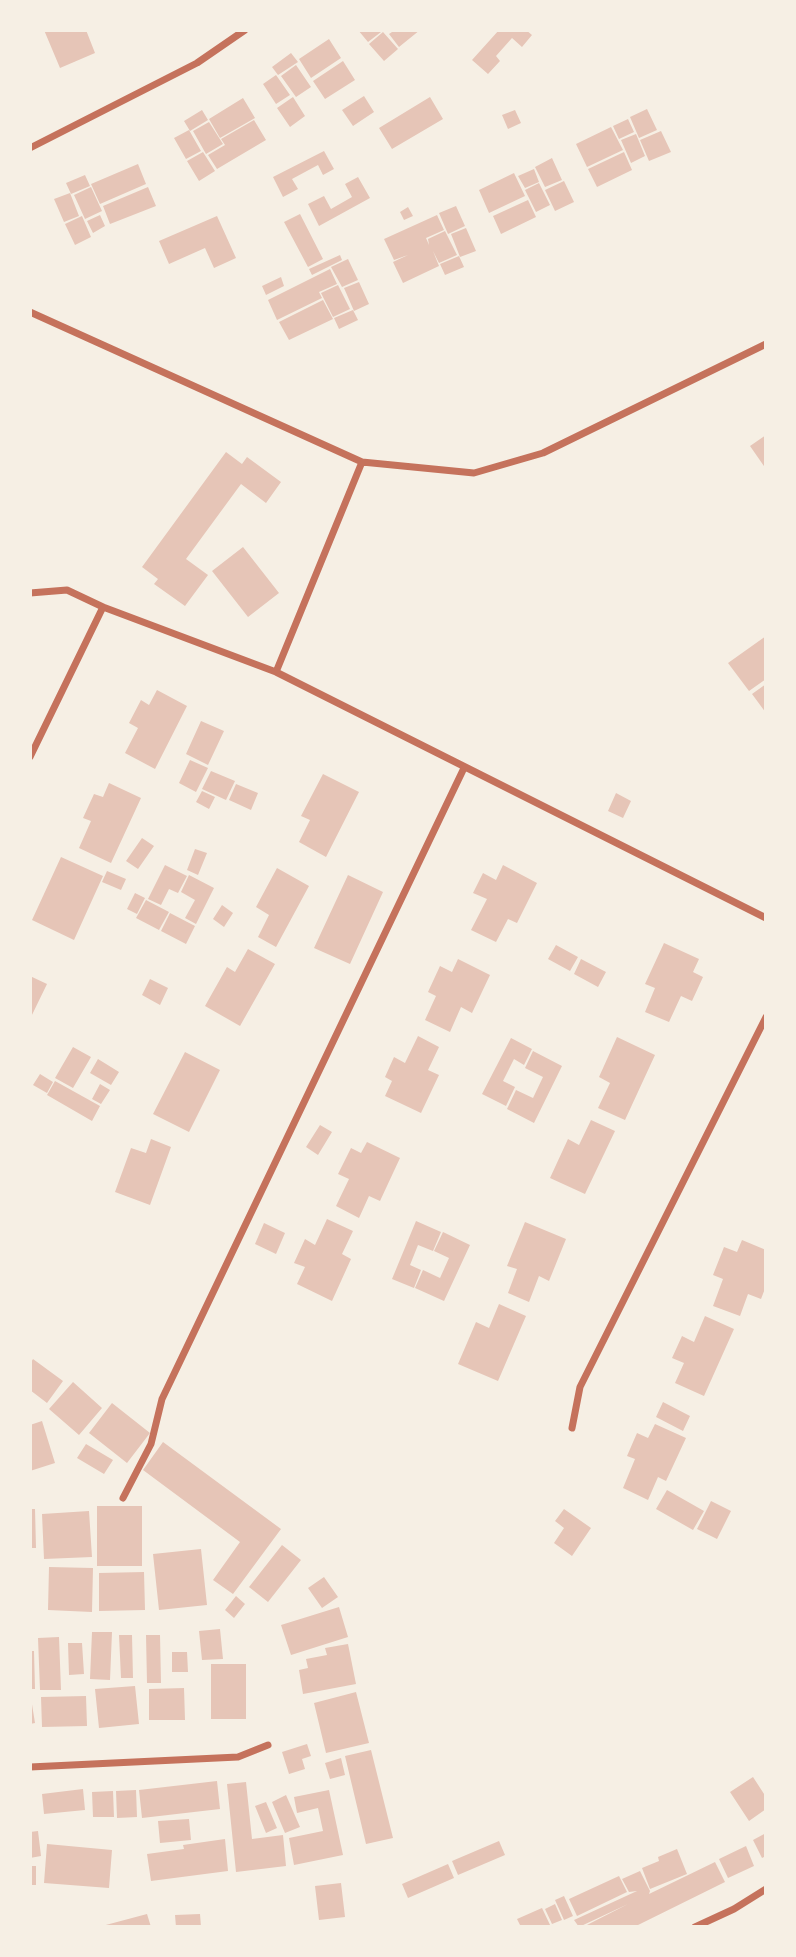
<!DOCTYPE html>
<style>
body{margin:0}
#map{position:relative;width:796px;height:1957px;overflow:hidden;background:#f6efe4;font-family:"Open Sans",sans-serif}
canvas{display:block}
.frame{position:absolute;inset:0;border:32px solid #f6efe4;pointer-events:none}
</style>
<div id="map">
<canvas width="796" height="1957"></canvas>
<div class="frame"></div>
</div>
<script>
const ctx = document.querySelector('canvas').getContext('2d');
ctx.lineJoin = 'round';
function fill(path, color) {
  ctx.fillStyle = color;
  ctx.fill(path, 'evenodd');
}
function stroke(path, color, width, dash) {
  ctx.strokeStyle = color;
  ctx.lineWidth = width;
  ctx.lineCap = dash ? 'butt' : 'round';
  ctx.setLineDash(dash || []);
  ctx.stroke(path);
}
const building = new Path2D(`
 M44,30H86L95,53L60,68Z
 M358,30H379L381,32L368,42Z
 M395,30H420L399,47L389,34Z
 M499,30H526L532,35L522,47L512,38L496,56L500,61L488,74L472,60Z
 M383,32L398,49L384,61L369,44Z
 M329,39L341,58L311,78L299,59Z
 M291,53L298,62L278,75L272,67Z
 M343,61L355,80L325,99L313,81Z
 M296,65L311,87L296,97L281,76Z
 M276,75L290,95L276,104L263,84Z
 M364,96L374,112L353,126L342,110Z
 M293,97L305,116L290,127L277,108Z
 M430,97L443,119L392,149L379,128Z
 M243,98L255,118L220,138L209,119Z
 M647,109L657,130L639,138L630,117Z
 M202,110L208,120L190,131L184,121Z
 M515,110L521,123L508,129L502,115Z
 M628,119L634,132L619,139L613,126Z
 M254,120L266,140L217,169L208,155L225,145L221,139Z
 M209,122L223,144L206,154L193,131Z
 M611,127L623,150L587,167L576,144Z
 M189,130L201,151L186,159L174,138Z
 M661,131L671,152L649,161L640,140Z
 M636,134L645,156L631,163L621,140Z
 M324,151L334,169L323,175L318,165L292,179L298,189L283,197L273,177Z
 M203,152L215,171L199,181L187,161Z
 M624,152L632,170L597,187L588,169Z
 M552,158L562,180L545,187L535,167Z
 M138,164L146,184L100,204L91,184Z
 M534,169L539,182L525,188L518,176Z
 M514,173L525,196L489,213L479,190Z
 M85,175L90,186L71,194L66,183Z
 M358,177L370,198L319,226L308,204L324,196L331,209L352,197L345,184Z
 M564,181L574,202L555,211L545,190Z
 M539,183L550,205L536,212L525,190Z
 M91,187L102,211L85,219L74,195Z
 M148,187L156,206L110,224L103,206Z
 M70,193L79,216L64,222L54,199Z
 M528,200L536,217L501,234L493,216Z
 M456,206L465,226L448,234L439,213Z
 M408,207L413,216L404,220L400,212Z
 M300,214L323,259L308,267L284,222Z
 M100,215L105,226L93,233L87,221Z
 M437,215L444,230L426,238L429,245L428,239L445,231L457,255L439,263L433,251L439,266L403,283L393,262L408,255L394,260L384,239Z
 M82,216L91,237L75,245L65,224Z
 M217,216L236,258L214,268L205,248L169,264L159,241Z
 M466,228L476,251L460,257L451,234Z
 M340,255L342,260L312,275L309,269Z
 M459,256L464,267L445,275L440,264Z
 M348,259L358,280L342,287L331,267Z
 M330,269L337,284L319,292L322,298L277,320L268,300Z
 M281,277L284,286L266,295L262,286Z
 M359,282L369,304L354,311L344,288Z
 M338,285L350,309L333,317L321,293Z
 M323,300L333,319L289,340L279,322Z
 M353,310L358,320L339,329L334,318Z
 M766,435V469L750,446Z
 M226,452L242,464L247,457L281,482L266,503L241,484L186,559L208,575L185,606L154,584L158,579L142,567Z
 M243,547L279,593L248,617L212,571Z
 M766,636V679L749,691L728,663Z
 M766,684V713L752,694Z
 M157,690L187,706L155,769L125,753L138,728L129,723L141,700L149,705Z
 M201,721L224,731L208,765L186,754Z
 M190,760L208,768L196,792L179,783Z
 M211,771L235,781L226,800L202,789Z
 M323,774L359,792L326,857L299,842L310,820L301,816Z
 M109,783L141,798L111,863L79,848L91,821L83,818L94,794L103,797Z
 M236,784L258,793L251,810L229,800Z
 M202,791L215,797L209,809L196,802Z
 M616,793L631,801L623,818L608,811Z
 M142,838L154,846L138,869L126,861Z
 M195,849L207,853L198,875L187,870Z
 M61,857L103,876L74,940L32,920Z
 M165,865L187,876L178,893L169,889L161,905L148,899Z
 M503,865L537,883L517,923L508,919L496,942L471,930L487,899L473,893L483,873L496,880Z
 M277,868L309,886L276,947L258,937L269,915L256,907Z
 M107,871L126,879L121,890L102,882Z
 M189,875L214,888L196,924L185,918L195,900L181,892Z
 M348,875L383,892L350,964L314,948Z
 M135,893L145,898L137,914L127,909Z
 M146,900L169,912L159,930L136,918Z
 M222,905L233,913L224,927L213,919Z
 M170,913L195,926L186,944L161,931Z
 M664,943L699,959L693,972L703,977L692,1001L681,996L669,1022L645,1012L655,988L645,984Z
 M556,945L578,957L570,971L548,959Z
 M248,949L275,964L240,1026L205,1006L227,967L235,972Z
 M458,959L490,975L472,1013L461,1007L450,1032L425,1020L436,996L428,992L440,966L452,972Z
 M581,959L606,972L598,987L574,974Z
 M30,976L47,984L30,1019Z
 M150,979L168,988L160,1005L142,995Z
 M418,1036L439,1047L428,1070L439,1075L421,1113L385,1096L392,1081L385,1077L394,1057L405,1063Z
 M617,1037L655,1055L625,1120L598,1108L610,1083L599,1077Z
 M511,1038L532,1049L524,1065L514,1059L503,1081L515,1087L506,1106L482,1094Z
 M73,1047L91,1057L73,1088L55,1078Z
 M533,1051L562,1066L534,1123L507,1109L516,1090L533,1098L543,1077L525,1068Z
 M185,1052L220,1070L189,1132L153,1114Z
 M98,1059L119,1072L111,1085L90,1073Z
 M40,1074L53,1082L47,1093L33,1085Z
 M55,1081L100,1106L92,1121L47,1095Z
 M100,1084L110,1090L101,1104L92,1099Z
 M591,1120L615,1131L585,1194L550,1178L568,1139L579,1145Z
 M320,1125L332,1132L318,1155L306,1147Z
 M151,1139L171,1147L150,1205L115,1192L131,1148L146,1153Z
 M367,1142L400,1158L380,1201L369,1196L359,1218L336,1206L349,1179L338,1174L351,1148L361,1153Z
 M327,1219L353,1231L342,1254L351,1259L332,1301L297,1284L305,1267L294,1263L305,1239L315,1245Z
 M416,1221L441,1232L433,1251L418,1245L410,1265L421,1270L414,1288L392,1279Z
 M525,1222L566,1239L549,1281L539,1276L529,1302L508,1293L517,1269L507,1266Z
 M264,1223L285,1233L276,1254L255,1244Z
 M443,1232L470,1245L444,1301L415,1288L423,1270L440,1278L449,1258L434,1251Z
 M742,1240L766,1250V1286L761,1299L748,1294L740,1316L713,1306L723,1279L713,1275L724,1247L737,1252Z
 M499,1304L526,1316L498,1381L458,1364L476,1322L489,1328Z
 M705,1316L734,1329L704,1396L675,1383L684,1363L672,1358L682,1336L694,1342Z
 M33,1359L63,1381L47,1403L30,1390V1364Z
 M73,1382L102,1408L79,1435L49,1409Z
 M663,1402L690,1416L683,1431L656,1417Z
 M112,1403L150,1433L127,1463L89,1433Z
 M42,1421L55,1463L30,1471V1425Z
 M655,1424L686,1438L666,1481L658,1477L648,1500L623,1488L635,1459L627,1456L637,1433L648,1438Z
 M163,1442L281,1529L233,1594L213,1580L240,1542L143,1470Z
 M86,1444L113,1460L104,1474L77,1458Z
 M667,1490L704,1511L693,1530L656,1509Z
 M711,1501L731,1511L717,1539L697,1529Z
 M97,1506H142V1566H97Z
 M30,1509H35L36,1548H30Z
 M564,1509L591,1528L572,1556L554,1543L564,1528L555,1521Z
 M89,1511L92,1557L44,1559L42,1514Z
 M282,1545L301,1560L268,1602L249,1587Z
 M201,1549L207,1605L159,1610L153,1554Z
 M49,1567L93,1568L92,1612L48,1610Z
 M144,1572L145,1610L99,1611V1573Z
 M324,1577L338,1597L322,1608L308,1588Z
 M236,1596L245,1604L234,1618L225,1610Z
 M339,1607L348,1637L291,1655L281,1625Z
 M220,1629L223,1659L202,1660L199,1631Z
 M92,1632H112L110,1680L90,1679Z
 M119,1635H132L133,1678H121Z
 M146,1635H160L161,1683H147Z
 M59,1637L61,1690H40L38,1638Z
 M68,1643H82L84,1674L69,1675Z
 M348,1644L356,1684L303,1694L299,1670L308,1668L306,1659L327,1655L325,1648Z
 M30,1651H34L35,1689H30Z
 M172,1652H187L188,1672H172Z
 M211,1664H246V1719H211Z
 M135,1686L139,1724L99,1728L95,1689Z
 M184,1688L185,1720H149V1689Z
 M30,1692L35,1723L30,1724Z
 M356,1692L369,1743L326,1753L314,1703Z
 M86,1696L87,1726L42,1727L41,1697Z
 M307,1744L311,1756L302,1759L305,1769L289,1774L282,1752Z
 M371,1750L393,1838L366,1844L345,1756Z
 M341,1758L345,1775L330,1779L325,1763Z
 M753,1777L766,1797V1809L749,1821L730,1792Z
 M217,1781L220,1809L142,1818L139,1790Z
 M246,1782L252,1839L283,1835L286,1866L236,1872L227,1784Z
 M83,1789L85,1810L44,1814L42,1794Z
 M136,1790L137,1817L117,1818L116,1791Z
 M329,1790L343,1855L294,1865L289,1838L323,1831L318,1808L297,1813L294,1797Z
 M113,1791L114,1817H93L92,1792Z
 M286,1795L300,1827L285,1833L272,1802Z
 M266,1802L277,1828L266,1833L255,1806Z
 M189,1819L191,1840L160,1843L158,1821Z
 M38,1831L41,1856L30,1858V1832Z
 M766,1833V1856L762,1858L753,1840Z
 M225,1839L228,1871L151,1881L147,1854L184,1849L183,1845Z
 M499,1841L505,1855L458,1875L452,1861Z
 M47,1844L112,1850L109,1888L44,1883Z
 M746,1846L754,1866L728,1878L719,1859Z
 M677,1849L687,1874L650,1889L642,1868L659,1861L658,1857Z
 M715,1862L725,1882L634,1927H583L628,1904L579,1927L574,1920L637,1891L629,1892L622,1879L640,1871L650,1891L649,1894Z
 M448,1864L454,1878L408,1898L402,1884Z
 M30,1866H36V1885H30Z
 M619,1876L627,1892L577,1916L569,1899Z
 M341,1883L345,1917L319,1920L315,1886Z
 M564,1896L573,1916L564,1920L555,1900Z
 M555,1904L562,1920L552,1924L545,1909Z
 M542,1908L551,1927H521L517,1919Z
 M147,1914L151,1927H102V1926Z
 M200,1914L201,1927H176L175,1915Z`);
const minor = new Path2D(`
 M30,148L197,63L245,30
 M30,312L362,462L474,473L543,453L766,344
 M30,593L67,590L103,607
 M276,672L362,462
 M30,757L103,607L276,672L766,918
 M572,1428L580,1387L766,1017
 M123,1498L151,1444L162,1399L464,768
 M30,1767L238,1757L268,1745
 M695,1927L734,1909L766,1889`);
fill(building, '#e6c5b7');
stroke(minor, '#c5725c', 7);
</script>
